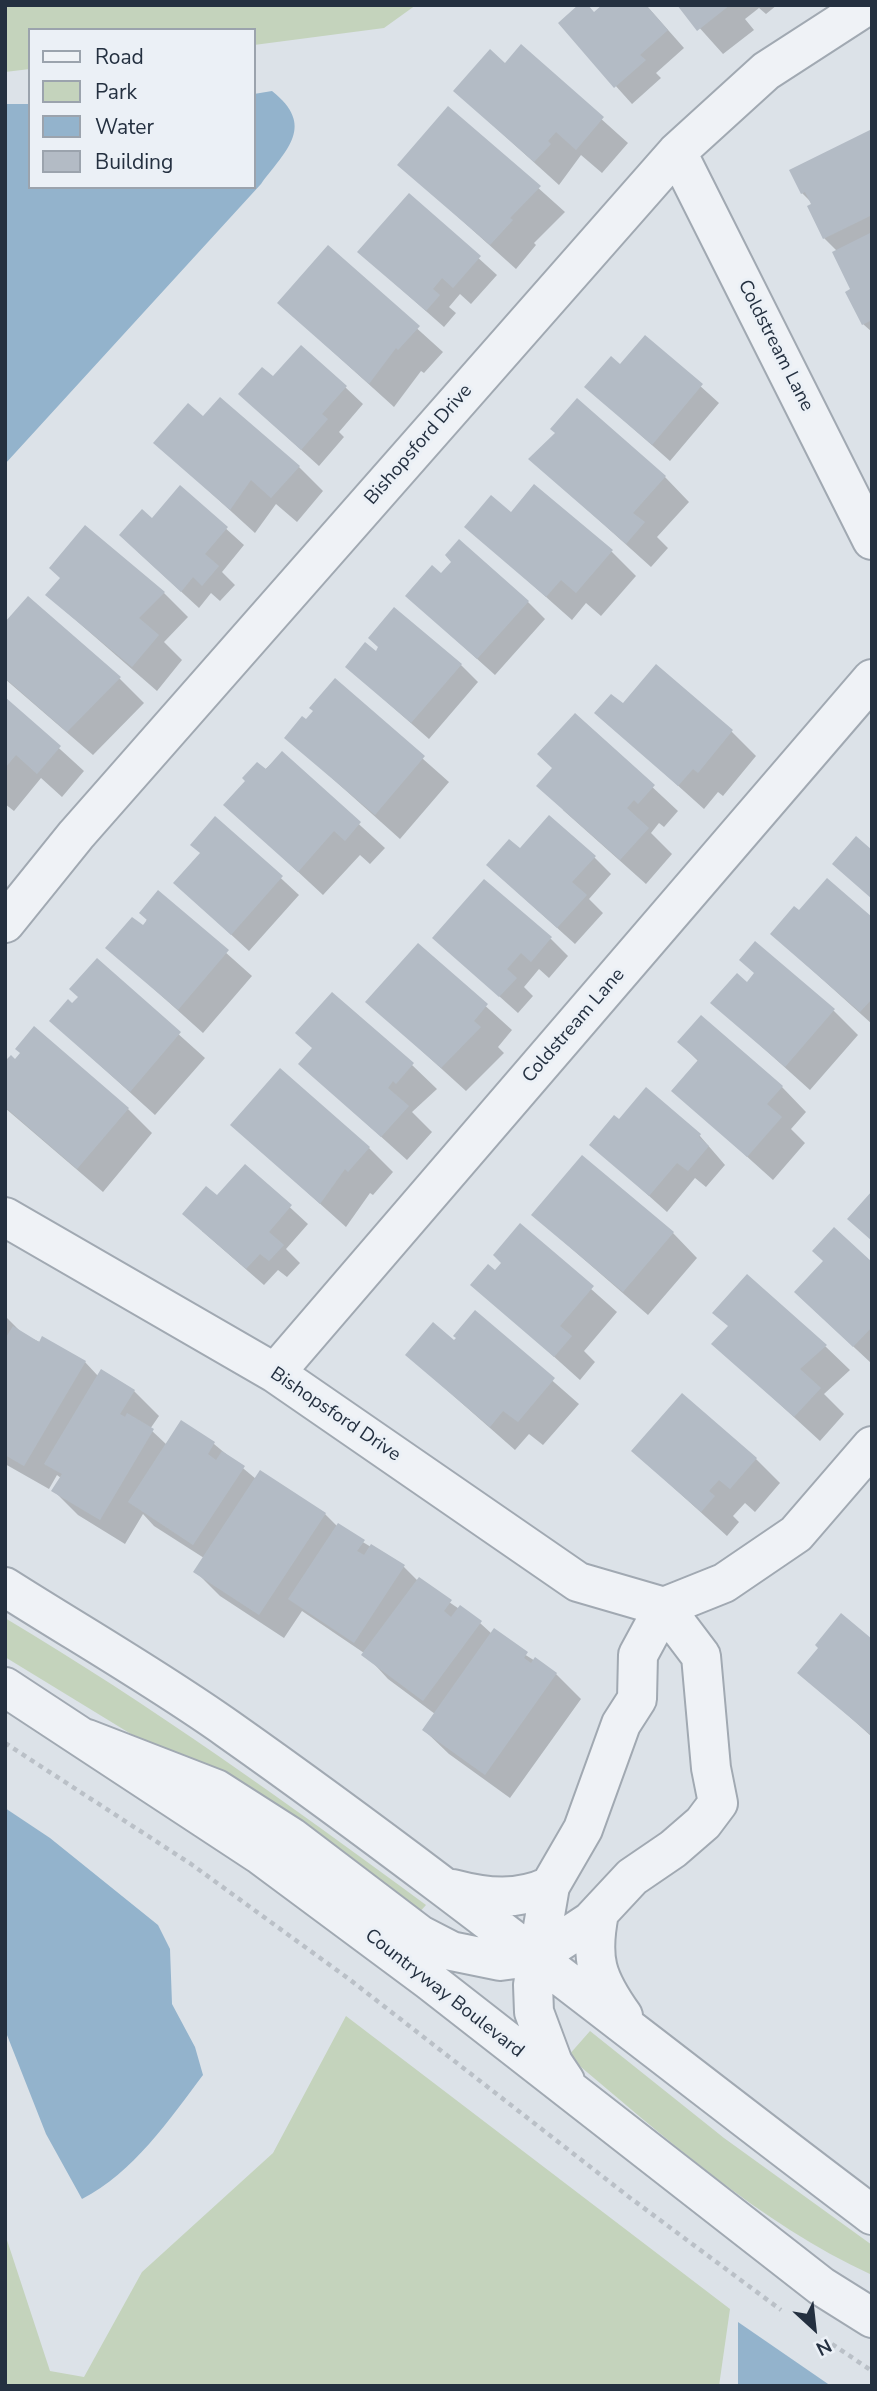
<!DOCTYPE html>
<style>
body{margin:0}
#map{position:relative;width:877px;height:2391px;overflow:hidden;background:#dce2e8;font-family:"Nunito Sans",sans-serif}
canvas{display:block}
.frame{position:absolute;inset:0;border:7px solid #243040;pointer-events:none}
.legend{position:absolute;left:28px;top:28px;width:228px;height:161px;box-sizing:border-box;background:#ebf0f6;border:2px solid #9ba3ad;margin:0;padding:9px 12px;list-style:none;font-size:21px;color:#243040}
.legend li{display:flex;align-items:center;gap:14px;height:35px}
.legend b{width:35px;border:2px solid #9ba3ad}
.north{position:absolute;left:779px;top:2293px;width:70px;height:70px;-webkit-text-stroke:5px #ebf0f6;paint-order:stroke;rotate:153deg;font-size:19px;font-weight:700;line-height:28px;text-align:center;color:#243040}
.north::after{content:'';display:block;margin:auto;width:24px;height:32px;background:#243040;clip-path:polygon(50% 0,100% 100%,50% 72%,0 100%)}
</style>
<div id="map">
<canvas width="877" height="2391"></canvas>
<div class="frame"></div>
<ul class="legend">
<li><b style="height:9px;background:#eff2f6"></b>Road</li>
<li><b style="height:19px;background:#c4d3bc"></b>Park</li>
<li><b style="height:19px;background:#93b3cc"></b>Water</li>
<li><b style="height:19px;background:#b3bbc5"></b>Building</li>
</ul>
<div class="north">N</div>
</div>
<script>
const ctx = document.querySelector('canvas').getContext('2d');
ctx.lineJoin = 'round';
function fill(path, color) {
  ctx.fillStyle = color;
  ctx.fill(path, 'evenodd');
}
function stroke(path, color, width, dash) {
  ctx.strokeStyle = color;
  ctx.lineWidth = width;
  ctx.lineCap = dash ? 'butt' : 'round';
  ctx.setLineDash(dash || []);
  ctx.stroke(path);
}
function drawText(font, color, halo, rows, align = 'center') {
  ctx.font = font + ' "Nunito Sans",sans-serif';
  ctx.lineWidth = 6;
  ctx.setLineDash([]);
  ctx.textBaseline = 'middle';
  ctx.strokeStyle = halo;
  ctx.fillStyle = color;
  for (const [text, x, y, turn = 0] of rows) {
    ctx.save();
    ctx.translate(x, y);
    ctx.rotate((+turn || 0) * Math.PI / 180);
    ctx.textAlign = isNaN(turn) ? turn : align;
    if (halo) ctx.strokeText(text, 0, 0);
    ctx.fillText(text, 0, 0);
    ctx.restore();
  }
}
const green = new Path2D(`
 M5,5H416L384,28L254,45V30H30V69L5,72Z
 M5,1618C151,1705 289,1804 426,1905L418,1914L219,1771L131,1734L5,1657Z
 M346,2016L730,2309L719,2386H5V2234L50,2371L84,2377L142,2272L273,2153Z
 M590,2031L724,2138L872,2245V2275C759,2223 662,2135 568,2056Z`);
const water = new Path2D(`
 M272,91C316,126 287,149 261,184L5,464V104H30V187H254V94Z
 M5,1808L50,1838L158,1925L170,1949L172,2004L195,2047L203,2075C169,2120 133,2173 82,2199L46,2134L5,2030Z
 M738,2322L831,2386H738Z`);
const shadow = new Path2D(`
 M646,5L684,48L656,73L661,78L632,104L560,24L595,14Z
 M679,5H777L766,14L759,8L745,19L754,30L723,54Z
 M521,47L628,143L602,173L581,155L559,185L455,91L505,65Z
 M449,108L565,212L534,243L536,245L516,269L400,165Z
 M872,131V332L863,324L837,251L824,238L814,205L802,193Z
 M409,195L497,275L471,304L460,294L449,307L456,313L444,327L359,252Z
 M328,248L443,352L424,373L421,371L394,407L279,303Z
 M646,337L719,403L670,461L586,387L620,367Z
 M273,379L345,387L363,404L339,432L344,437L319,466L258,411Z
 M204,419L299,467L323,491L297,522L276,504L255,533L156,443Z
 M531,459L665,477L689,502L657,537L668,548L651,567Z
 M181,488L244,545L222,572L235,585L220,601L211,593L199,608L138,552L152,520Z
 M511,515L612,552L636,576L601,616L586,603L572,620L467,527Z
 M442,575L528,602L545,619L495,675L407,596Z
 M164,593L188,617L164,642L182,660L157,691L47,595Z
 M5,624L119,678L144,703L93,755L5,679Z
 M376,653L461,665L478,682L429,739L347,667Z
 M335,681L449,782L400,839L286,737L307,722Z
 M5,699L84,771L62,797L41,778L14,811L5,804Z
 M623,706L731,731L756,756L723,796L718,792L704,809L597,713Z
 M575,715L678,811L664,827L659,823L651,833L672,854L646,884L563,810L554,768Z
 M282,754L385,848L370,864L360,855L323,895L226,805Z
 M216,818L299,895L249,951L175,883L202,854Z
 M520,851L594,857L611,874L589,899L603,913L575,944L506,882Z
 M159,893L252,976L203,1033L107,947L143,928Z
 M799,913L872,919V1024L772,934Z
 M434,938L551,939L568,956L549,978L539,969L524,987L533,996L518,1013Z
 M418,945L512,1030L498,1047L504,1053L466,1091L368,1002Z
 M97,961L205,1058L155,1115L51,1021L80,997Z
 M747,984L834,1011L858,1035L810,1090L713,1003Z
 M679,1042L782,1087L806,1112L791,1129L805,1143L773,1180L674,1091L699,1062Z
 M5,1064L128,1109L152,1133L103,1192L5,1108Z
 M300,1064L412,1065L437,1089L412,1112L432,1132L407,1160Z
 M646,1090L700,1136L725,1165L706,1187L695,1178L667,1212L592,1145L619,1122Z
 M232,1125L369,1148L393,1172L373,1195L370,1193L346,1227Z
 M245,1166L308,1224L286,1249L300,1263L287,1277L278,1270L264,1285L202,1231L217,1198Z
 M533,1215L673,1233L697,1258L648,1315Z
 M520,1226L617,1312L584,1351L595,1362L580,1380L473,1284L495,1272L503,1263Z
 M872,1265V1362L871,1363L813,1309Z
 M475,1313L579,1404L543,1445L529,1434L515,1450L407,1355L454,1343Z
 M5,1316L24,1335L85,1362L98,1376L134,1391L159,1416L150,1429L167,1445L181,1422L214,1444L256,1479L325,1514L338,1527L404,1567L418,1581L480,1623L492,1634L556,1674L581,1699L510,1798L449,1754L424,1730L435,1714L388,1679L364,1653L302,1611L284,1638L220,1596L195,1571L204,1558L154,1526L143,1514L125,1544L78,1515L54,1491L61,1478L57,1475L49,1489L5,1464Z
 M714,1344L825,1346L850,1370L824,1394L844,1414L820,1441Z
 M633,1451L756,1459L780,1483L755,1512L745,1503L733,1516L739,1522L727,1536Z
 M872,1641V1737L800,1672Z`);
const building = new Path2D(`
 M578,5H588L594,12L602,5H646L668,30L640,55L646,60L614,88L558,23Z
 M677,5H730L697,31Z
 M521,44L604,117L576,150L556,132L548,141L551,144L534,162L453,91L490,49L505,63Z
 M448,106L541,186L510,218L513,220L490,245L397,165Z
 M872,129V215L823,239L807,206L811,204L805,192L801,194L789,170Z
 M409,193L481,256L453,288L442,278L433,289L440,295L426,311L357,252Z
 M872,232V320L862,325L845,292L850,289L832,252Z
 M328,245L420,326L398,350L396,348L369,384L277,303Z
 M645,335L703,384L652,445L584,387L611,356L620,364Z
 M301,345L347,386L322,414L328,419L301,450L238,394L262,367L273,376Z
 M220,397L300,466L271,498L251,480L230,510L153,443L188,403L203,416Z
 M577,398L666,476L633,513L645,522L626,544L528,459L555,433L550,429Z
 M534,484L613,550L576,593L561,580L546,597L464,527L491,495L511,512Z
 M180,485L228,527L205,554L219,566L202,586L193,577L181,592L119,535L142,509L152,518Z
 M85,525L165,592L139,618L159,635L132,667L45,595L60,578L49,568Z
 M459,539L529,601L477,659L405,596L432,565L441,573L451,562L445,555Z
 M28,596L121,677L67,732L5,678V622Z
 M394,607L462,664L411,723L345,667L365,642L376,651L378,647L368,638Z
 M656,664L733,730L698,773L693,769L678,786L594,713L611,694L623,703Z
 M335,678L425,756L375,815L284,738L302,716L306,719L313,711L309,708Z
 M5,697L61,746L37,774L16,755L5,768Z
 M575,713L655,785L638,804L634,800L627,808L649,828L620,860L536,786L552,768L537,754Z
 M282,751L361,822L345,841L334,831L298,872L223,805L245,781L242,778L257,762L266,769Z
 M549,815L596,856L572,882L587,895L557,928L486,865L509,839L520,848Z
 M215,816L283,876L231,935L173,883L200,853L190,845Z
 M856,836L872,850V899L832,864Z
 M827,878L872,917V999L860,1012L770,934L794,906L799,910Z
 M484,879L552,937L531,962L521,953L507,969L517,978L499,997L432,938Z
 M158,890L229,950L178,1010L105,948L132,917L143,925L147,920L139,913Z
 M755,941L835,1009L785,1067L710,1003L737,973L747,982L754,973L739,960Z
 M418,943L488,1004L474,1021L481,1027L441,1068L365,1002Z
 M97,958L181,1032L130,1092L49,1021L68,999L72,1003L78,997L69,989Z
 M332,992L414,1063L396,1084L393,1081L388,1088L409,1106L381,1137L298,1064L312,1048L295,1033Z
 M701,1015L783,1086L767,1104L782,1117L747,1157L671,1091L698,1060L677,1042Z
 M34,1026L129,1108L77,1169L5,1107V1061L11,1055L15,1059L20,1053L15,1049Z
 M280,1068L370,1147L348,1172L345,1169L320,1204L230,1125Z
 M646,1087L701,1134L699,1137L709,1146L688,1171L677,1163L649,1196L589,1145L614,1115L619,1119Z
 M582,1155L674,1232L623,1292L531,1215Z
 M245,1164L292,1205L269,1232L284,1245L269,1261L260,1254L246,1269L182,1214L206,1186L217,1195Z
 M872,1191V1241L847,1219Z
 M520,1223L594,1286L560,1326L572,1336L554,1357L470,1285L488,1264L495,1270L501,1263L493,1255Z
 M834,1227L872,1262V1327L853,1347L794,1292L823,1261L812,1251Z
 M747,1274L827,1345L800,1369L821,1388L794,1417L711,1344L728,1326L712,1313Z
 M475,1310L555,1378L518,1422L503,1411L490,1427L405,1355L433,1322L454,1340L456,1338L453,1336Z
 M13,1326L39,1342L42,1336L86,1361L24,1466L5,1455V1339Z
 M101,1369L135,1390L120,1414L125,1417L127,1413L154,1429L100,1520L51,1491L62,1474L44,1464Z
 M682,1393L757,1458L730,1489L719,1480L709,1491L715,1496L701,1512L631,1451Z
 M181,1420L215,1442L208,1454L216,1460L222,1451L245,1466L193,1545L128,1502Z
 M260,1470L326,1513L259,1615L193,1572Z
 M338,1523L365,1540L357,1551L364,1555L371,1544L405,1565L354,1643L288,1599Z
 M419,1577L452,1600L444,1611L451,1617L460,1605L482,1621L423,1701L361,1655Z
 M841,1613L872,1639V1736L797,1673L818,1648L815,1645Z
 M494,1628L528,1652L524,1658L531,1663L535,1657L557,1673L485,1775L422,1730Z`);
const path = new Path2D(`
 M5,1743L191,1864L349,1979L629,2197L781,2310
 M832,2344L872,2371`);
const minor = new Path2D(`
 M677,152L872,540
 M5,923L76,835L677,152L766,71L868,5
 M5,1217L275,1373L578,1582L664,1607L701,1656L711,1768L718,1803L703,1823L673,1849L632,1877L591,1921L538,1956L500,1961L451,1951L420,1935L291,1837L216,1789L87,1739
 M275,1373L872,679
 M5,1587C79,1634 156,1678 228,1729C448,1884 657,2053 872,2215
 M5,1687L259,1854L430,1981L821,2286L872,2318
 M453,1889C487,1898 518,1901 550,1886
 M599,1913C590,1959 596,1978 623,2016
 M565,2081L553,2063L534,2012L533,1985L550,1886L583,1829L621,1724L637,1699L638,1655L664,1607L724,1583L796,1534L872,1446`);
const streetNames = [
 ["Coldstream Lane",775,346,63],
 ["Bishopsford Drive",419,445,-49],
 ["Coldstream Lane",574,1026,-49],
 ["Bishopsford Drive",335,1415,34],
 ["Countryway Boulevard",444,1994,38]
];
fill(green, '#c4d3bc');
fill(water, '#93b3cc');
fill(shadow, '#0003');
fill(building, '#b3bbc5');
stroke(minor, '#a1a9b2', 42);
stroke(path, '#bac0c7', 4.5, [5, 5]);
stroke(minor, '#eff2f6', 38);
drawText('19px', '#243040', '#ebf0f6', streetNames);
</script>
